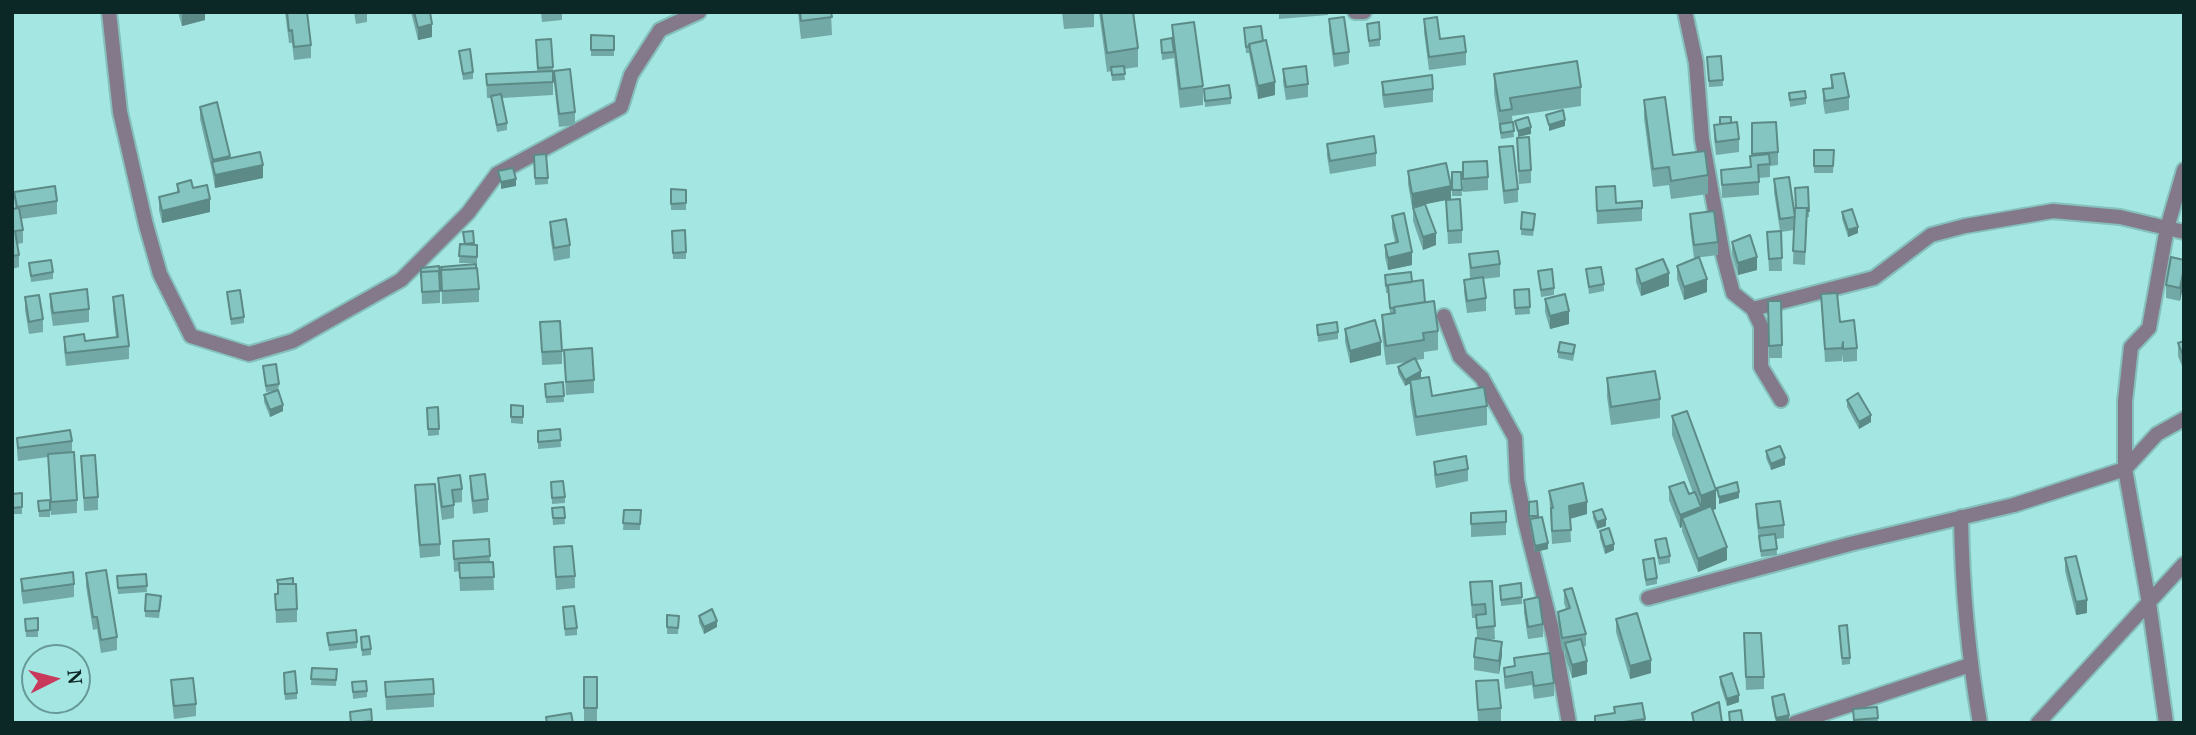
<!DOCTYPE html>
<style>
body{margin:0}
#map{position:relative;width:2196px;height:735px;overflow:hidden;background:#a4e6e2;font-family:"Noto Serif",serif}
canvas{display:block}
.frame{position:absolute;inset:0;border:14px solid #0b2726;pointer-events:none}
.north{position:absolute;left:21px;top:644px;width:70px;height:70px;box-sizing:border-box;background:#a4e6e2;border:2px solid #679a97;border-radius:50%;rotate:84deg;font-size:19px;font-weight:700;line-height:28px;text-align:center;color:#0b2726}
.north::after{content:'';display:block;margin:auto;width:24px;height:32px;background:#c8395b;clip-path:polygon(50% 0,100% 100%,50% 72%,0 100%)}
</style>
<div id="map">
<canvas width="2196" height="735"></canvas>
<div class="frame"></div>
<div class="north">N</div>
</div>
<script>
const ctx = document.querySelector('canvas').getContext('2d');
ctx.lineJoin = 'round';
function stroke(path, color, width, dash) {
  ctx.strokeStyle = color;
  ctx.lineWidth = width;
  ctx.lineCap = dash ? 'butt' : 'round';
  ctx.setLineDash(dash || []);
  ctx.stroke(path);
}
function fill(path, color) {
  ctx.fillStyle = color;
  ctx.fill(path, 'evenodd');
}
const minor = new Path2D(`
 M109,12L120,112L146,225L160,274L191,336L249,354L293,341L401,280L468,213L497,174L621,107L631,75L660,30L699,12
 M1355,12H1364
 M1685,12L1696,63L1702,139L1723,255L1733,293L1753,309L1761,326V367L1781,400
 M1753,309L1874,278L1931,235L1965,226L2053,211L2120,217L2184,232
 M1444,316L1460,357L1482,378L1515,438L1517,480L1525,521L1554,638L1569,723
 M1961,517C1962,586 1968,654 1980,723
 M1648,598L1850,544L2014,505L2125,469L2157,434L2184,419
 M1795,723L1970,665
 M2038,723L2184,564
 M2166,723L2149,603L2125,469V401L2131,347L2149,328L2167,228L2184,170`);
const wall = new Path2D(`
 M178,12H205V20L182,26Z
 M285,12H307L311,45V58L294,60L292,43H289Z
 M354,12H367V22L356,24Z
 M411,12H430L432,37L418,40Z
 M541,12H562V20L542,22Z
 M798,12H831L832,35L801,39Z
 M1062,12H1094V27L1064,29Z
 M1099,12H1133L1138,48V67L1124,69L1125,80L1112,81L1111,71L1107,72Z
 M1279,12H1328V15L1279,19Z
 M1329,19L1349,52V64L1334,67L1329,32Z
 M1424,19L1440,39L1466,52V65L1429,70L1424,32Z
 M1367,24L1380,39V46L1369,47Z
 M1172,25L1203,86V105L1180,108L1174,58L1162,60L1161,46V40L1172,38Z
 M1244,28L1263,41L1275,95L1258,99L1249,53H1246Z
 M591,35L614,36V56H591Z
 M536,40L553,67V95L502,98L507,123V130L497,132L491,98H487L486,74L537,71Z
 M459,51L473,72V79L463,80Z
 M1721,56L1723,86L1709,87L1707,57Z
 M1283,69L1308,84V97L1286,100L1283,82Z
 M554,71L575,112V125L559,127L554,84Z
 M1494,74L1581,87V106L1512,116L1514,137L1501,139L1494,93Z
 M1831,75L1849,97V110L1825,114L1823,102V89L1831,88Z
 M1382,82L1433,89V102L1384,108L1382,95Z
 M1204,89L1231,98V104L1205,107Z
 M1789,93L1806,98V104L1790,107Z
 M1644,100L1673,155L1708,175V194L1671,199L1669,185L1653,187L1644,118Z
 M200,107L230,158L263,178L215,188L212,171L200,119Z
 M1731,123L1739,139V152L1716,155L1714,138V125Z
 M1752,123L1778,152V165L1770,166V177L1759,178V195L1722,198L1721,170L1750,168V156H1752Z
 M1517,138L1531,170V183L1519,184Z
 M1327,144L1376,153V166L1330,174L1327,156Z
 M1499,147L1518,189V202L1504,204L1499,160Z
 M1814,150H1834L1833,173H1814Z
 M534,155L548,178V184L535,185Z
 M1463,162L1488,177V190L1463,192Z
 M1408,171L1451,199L1425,204L1436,245L1423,250L1413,221V208L1424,204L1412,207L1408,184Z
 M1452,172H1461L1462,196H1452Z
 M1774,179L1795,218L1796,208L1808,187L1809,217H1807L1805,265L1793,264L1794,230L1781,232L1782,271H1769L1767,232L1780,231L1774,192Z
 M177,184L193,188L210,212L162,223L159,210V197L177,193Z
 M1596,187L1616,203L1642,201V221L1597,224Z
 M671,189L686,190V210H671Z
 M14,192L57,201V214L21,219L23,230V243L17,244L19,255V267L12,269V209H15Z
 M1446,200L1462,230V243L1448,244Z
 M1522,212L1535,220L1533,236L1521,235Z
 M1842,212L1858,233L1848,237L1842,219Z
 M1690,214L1718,242V255L1694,258L1690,227Z
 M1392,216L1412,265L1388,270L1385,257V245L1395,242L1392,228Z
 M550,222L570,245V258L554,261L550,235Z
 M473,231L474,245H477V263H459L460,244L464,245L463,232Z
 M672,231L686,252V259H673Z
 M1732,242L1757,270L1738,275L1732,254Z
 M1469,254L1500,264V277L1483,279L1486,298V311L1467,313L1464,292V280L1470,279Z
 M2184,260V281L2180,301L2166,298V285Z
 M29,263L53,272V279L31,282Z
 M1677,266L1707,292L1684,300L1677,279Z
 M421,268L440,275V303L422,304Z
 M1586,269L1604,284V291L1589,294Z
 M1636,269L1669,286L1641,296L1636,282Z
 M441,270L479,289V302L442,304Z
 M1538,271L1554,288V295L1541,297Z
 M1385,275L1412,282L1425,302L1438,331V350L1424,352V359L1416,360L1421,378L1432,396L1487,406V425L1416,436L1410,399V383L1405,386L1398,373V367L1408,362L1386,365L1382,334V315L1390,314L1388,293H1386Z
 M1529,289L1530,314L1515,315L1514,290Z
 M227,292L244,317V323L231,325Z
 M50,294L89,309V322L53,326L50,307Z
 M1821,294L1857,348V361L1843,362V354L1842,361L1825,362Z
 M25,297L43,319V332L29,334L25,310Z
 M113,297L129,346V359L66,366L64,350V337L85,341L116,338L113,310Z
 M1545,299L1569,324L1550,329L1545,312Z
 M1768,301L1782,345V358H1769Z
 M540,322L562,351V364L542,365Z
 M1317,325L1338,332V339L1318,342Z
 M1345,329L1381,355L1350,363L1345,342Z
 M2184,341V371L2178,356V343Z
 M564,350L594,380V393L566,395Z
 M1575,351L1573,361L1558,358V352Z
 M263,366L279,384L278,391L283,411L270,417L264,402V395L274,391L266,392Z
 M1607,378L1660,399V418L1611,425L1607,397Z
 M563,382L564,402L546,403L545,384Z
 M1847,400L1871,422L1859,429L1847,407Z
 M511,405L523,406V424L511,423Z
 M438,407L439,435L428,436L427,408Z
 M1672,416L1716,509L1712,510L1727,560L1698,572L1682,531V527L1680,528L1669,500V487L1689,494L1693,493L1672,435Z
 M560,429L561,447L538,449V431Z
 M17,438L72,441V452L77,500V513L51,515L48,457L18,461L17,451Z
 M1766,451L1785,465L1771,470L1766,458Z
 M81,456L98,497V510L84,511Z
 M1434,462L1468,469V481L1436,488L1434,475Z
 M470,476L488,499V512L473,514L470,489Z
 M438,478L462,489V502L454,503V518L442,520L438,491Z
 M551,482L565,497V503L552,504Z
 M415,485L440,544V556L420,558L415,498Z
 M1549,491L1587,514L1570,519L1571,542L1552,544Z
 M22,493V514H12V494Z
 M50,500V517H39L38,501Z
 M1537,501L1538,518L1548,549L1535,552L1530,526L1529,502Z
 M1756,504L1784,525V538L1776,539L1777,555L1761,557L1756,517Z
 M564,507L565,524L553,525L552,508Z
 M624,510H641L640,530H623Z
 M1506,511V535L1471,537V513Z
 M1593,512L1606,526L1597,529L1593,518Z
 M1600,531L1614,550L1605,554L1600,538Z
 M489,539L490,562H493L494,590L460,591L459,571L454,572L453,541Z
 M1655,540L1670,556V563L1659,565L1655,546Z
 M554,547L575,576V588L556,590Z
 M2065,558L2087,613L2076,615L2065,571Z
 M1643,560L1657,578V584L1646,586L1643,567Z
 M86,573L117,637V650L101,653L97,629L93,630L86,586Z
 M146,574L147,592L118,594L117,576Z
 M21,579L74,584V597L23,604L21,591Z
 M1492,581L1495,639L1487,640L1502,655L1499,674L1474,670V657L1477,638L1476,618H1472L1470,582Z
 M1500,586L1522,597V604L1501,606Z
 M1564,590L1586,634V646L1583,647L1587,674L1572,678L1565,656V650L1562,651L1558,625V612L1566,609L1564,603Z
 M275,594L297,609V622L276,623Z
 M1524,600L1543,624V637L1528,639L1524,613Z
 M161,602L159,618L145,617V611Z
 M563,607L577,628V635L565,636Z
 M667,615L679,616L678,634H667Z
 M699,616L717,627L704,634L699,622Z
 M38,618V637H26L25,619Z
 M1616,619L1651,673L1630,679L1616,632Z
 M1839,626L1850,658V664L1842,665Z
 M327,633L357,642V648L329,651Z
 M1744,633L1764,677V689L1746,690Z
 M361,637L371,649V655L362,656Z
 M1514,658L1554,683V696L1534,699L1532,685L1505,689L1504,681V668L1514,666Z
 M312,668L337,669L336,686L311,685Z
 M584,677H597V721H584Z
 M1720,677L1739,702L1727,706L1720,684Z
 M284,679L297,693V699L285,700Z
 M171,680L196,704V716L174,719L171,693Z
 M1476,681L1501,708V721L1478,723Z
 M352,682L367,691V697L353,699Z
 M385,682L434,694V707L386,710Z
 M1772,697L1789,721L1776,723L1772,704Z
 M1614,707L1645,719V723H1595V716L1614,714Z
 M1877,707L1878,723H1853V709Z`);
const shadedWall = new Path2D(`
 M186,12H205V20L182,26V13Z
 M432,24V37L418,40V28Z
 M1275,82V95L1258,99V86Z
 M1565,120V126L1549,131V125Z
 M1531,127V134L1518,137V131Z
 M230,156V169L213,164V160Z
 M263,165V178L215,188V175Z
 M516,179V186L501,189V182Z
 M1451,186V199L1412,207V194Z
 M210,199V212L162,223V211Z
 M1858,227V233L1848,237V230Z
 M1436,233V245L1423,250V237Z
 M1412,252V265L1388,270V258Z
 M1757,257V270L1738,275V263Z
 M2184,268V281L2180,301V288Z
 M1669,273V286L1641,296V284Z
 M1707,279V292L1684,300V287Z
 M1569,311V324L1550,329V316Z
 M1381,342V355L1350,363V351Z
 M1421,371V378L1405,386V380Z
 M283,405V411L270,417V410Z
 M1871,415V422L1859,429V422Z
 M1785,458V465L1771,470V464Z
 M1716,490V509L1701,515L1682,518V527L1680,528V515L1701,507V496Z
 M1739,492V498L1719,504V497Z
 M1587,502V514L1569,519V506Z
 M1606,519V526L1597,529V522Z
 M1548,543V549L1535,552V546Z
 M1614,544V550L1605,554V547Z
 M1727,547V560L1698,572V559Z
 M2087,600V613L2076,615V602Z
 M717,621V627L704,634V627Z
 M1502,642V655L1499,674V661Z
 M1651,660V673L1630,679V666Z
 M1587,661V674L1572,678V665Z
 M1739,695V702L1727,706V699Z
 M1789,715V721L1776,723V718Z`);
const building = new Path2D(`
 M287,12H307L311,45L294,47L292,30L289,31Z
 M414,12H430L432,24L418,28Z
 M800,12H831L832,17L801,21Z
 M1101,12H1133L1138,48L1107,53Z
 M1344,17L1349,52L1334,54L1329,19Z
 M1437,17L1440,39L1464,36L1466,52L1429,57L1424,19Z
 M1194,22L1203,86L1180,89L1172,25Z
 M1379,22L1380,39L1369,41L1367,24Z
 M1261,26L1263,41L1249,44L1250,46L1246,47L1244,28Z
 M591,35L614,36V50H591Z
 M1172,38L1174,52L1162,53L1161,40Z
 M551,39L553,67L538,68L536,40Z
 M1266,40L1275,82L1258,86L1249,44Z
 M470,49L473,72L463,74L459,51Z
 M1721,56L1723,80L1709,81L1707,57Z
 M1577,61L1581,87L1510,98L1512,109L1500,111L1494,74Z
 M1124,66L1125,74L1112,75L1111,67Z
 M1306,66L1308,84L1286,87L1283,69Z
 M570,69L575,112L559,114L554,71Z
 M553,71V82L487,85L486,74Z
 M1844,73L1849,97L1825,101L1823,89L1833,88L1831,75Z
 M1432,75L1433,89L1384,95L1382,82Z
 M1229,85L1231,98L1205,101L1204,89Z
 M1805,91L1806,98L1790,100L1789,93Z
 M501,94L507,123L497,125L491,96Z
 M1665,97L1673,155L1705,151L1708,175L1671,181L1669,167L1653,169L1644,100Z
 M217,102L230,156L213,160L200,107Z
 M1563,110L1565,120L1549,125L1546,115Z
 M1528,117L1531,127L1518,131L1515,121Z
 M1720,117H1731V123L1720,124Z
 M1513,122L1514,131L1501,133L1500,124Z
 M1737,122L1739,139L1716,142L1714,125Z
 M1776,122L1778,152L1752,154V123Z
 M1374,136L1376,153L1330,161L1327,144Z
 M1529,137L1531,170L1519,171L1517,138Z
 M1513,146L1518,189L1504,191L1499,147Z
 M1814,150H1834L1833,166H1814Z
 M260,152L263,165L215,175L212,162Z
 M546,154L548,178H535L534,155Z
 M1769,154L1770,164L1758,165L1759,182L1722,185L1721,170L1751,167L1750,156Z
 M1487,161L1488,177L1463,179V162Z
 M1446,163L1451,186L1412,194L1408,171Z
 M513,168L516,179L501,182L498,171Z
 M1452,172H1461L1462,190H1452Z
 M1789,177L1795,217L1780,219L1774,179Z
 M191,180L193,188L207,185L210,199L162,211L159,197L179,192L177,184Z
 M55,186L57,201L17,207L14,192Z
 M1615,186L1616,203L1642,201V208L1597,211L1596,187Z
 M1808,187L1809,211H1807V208H1796L1795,188Z
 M671,189L686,190V203L671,204Z
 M1460,199L1462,230L1448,231L1446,200Z
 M1425,204L1436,233L1423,237L1413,208Z
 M19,208L23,230L15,231L19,255L12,256V209Z
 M1795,208H1807L1805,252L1793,251Z
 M1852,209L1858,227L1848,230L1842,212Z
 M1714,211L1718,242L1694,245L1690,214Z
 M1522,212L1535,214L1533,230L1521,229Z
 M1404,213L1412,252L1388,258L1385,245L1398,242L1392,216Z
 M566,219L570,245L554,248L550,222Z
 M685,230L686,252L673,253L672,231Z
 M473,231L474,243L465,244L463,232Z
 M1781,231L1782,258L1769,259L1767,232Z
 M1750,235L1757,257L1738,263L1732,242Z
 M460,244L477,245V257L459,256Z
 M1498,251L1500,264L1471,268L1469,254Z
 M1699,257L1707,279L1684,287L1677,266Z
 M2171,257L2184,260V268L2180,288L2166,285Z
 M1663,259L1669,273L1641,284L1636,269Z
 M51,260L53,272L31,276L29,263Z
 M476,264V268L442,270L441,267Z
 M439,266L440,275L439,271L421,272V277V268Z
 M1601,267L1604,284L1589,287L1586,269Z
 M477,268L479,289L442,291L441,270Z
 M1552,269L1554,288L1541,290L1538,271Z
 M439,271L440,291L422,292L421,272Z
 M1411,272L1412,282L1388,285L1386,286L1385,275Z
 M1483,277L1486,298L1467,301L1464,280Z
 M1423,280L1425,302L1394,307V308H1390L1388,285Z
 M87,289L89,309L53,313L50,294Z
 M1529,289L1530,307L1515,308L1514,290Z
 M240,290L244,317L231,319L227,292Z
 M1837,293L1840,322L1854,320L1857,348L1843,349V342L1842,348L1825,349L1821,294Z
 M1565,294L1569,311L1550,316L1545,299Z
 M39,295L43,319L29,322L25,297Z
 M123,295L129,346L66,353L64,337L84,334L85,341L118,337L113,297Z
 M1434,301L1438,331L1423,333L1424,340L1386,346L1382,315L1395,313L1394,307Z
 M1768,301H1781L1782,345L1769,346Z
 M1375,320L1381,342L1350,351L1345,329Z
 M560,321L562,351L542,352L540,322Z
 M1337,322L1338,332L1318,335L1317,325Z
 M2184,341V358L2178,343Z
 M1560,342L1575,345L1573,354L1558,352Z
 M592,348L594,380L566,382L564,350Z
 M1415,358L1421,371L1405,380L1398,367Z
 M276,364L279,384L266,386L263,366Z
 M1655,371L1660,399L1611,407L1607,378Z
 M1429,377L1432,396L1484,387L1487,406L1416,417L1410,380Z
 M563,382L564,396L546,397L545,384Z
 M278,390L283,405L270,410L264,395Z
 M1858,393L1871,415L1859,422L1847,400Z
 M511,405L523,406V417H511Z
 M438,407L439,429H428L427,408Z
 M1687,411L1716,490L1701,496L1672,416Z
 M560,429L561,440L538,442V431Z
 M70,430L72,441L18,448L17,438Z
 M1780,446L1785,458L1771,464L1766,451Z
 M74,452L77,500L51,502L48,454Z
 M95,455L98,497L84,498L81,456Z
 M1466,456L1468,469L1436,475L1434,462Z
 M485,474L488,499L473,501L470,476Z
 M460,475L462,489L452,490L454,505L442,507L438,478Z
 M563,481L565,497L552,498L551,482Z
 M1684,482L1689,494L1695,492L1701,507L1680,515L1669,487Z
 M1737,482L1739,492L1719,497L1717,488Z
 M1583,483L1587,502L1569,506L1571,530L1552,531L1551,508H1553L1549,491Z
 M435,484L440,544L420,545L415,485Z
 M22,493V507L12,508V494Z
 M50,500V510L39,511L38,501Z
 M1537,501L1538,516H1529V502Z
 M1780,501L1784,525L1759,528L1756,504Z
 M1711,506L1727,547L1698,559L1682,518Z
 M564,507L565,518H553L552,508Z
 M1602,509L1606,519L1597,522L1593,512Z
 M624,510H641L640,524L623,523Z
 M1506,511V522L1471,524V513Z
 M1542,517L1548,543L1535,546L1530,519Z
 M1609,528L1614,544L1605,547L1600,531Z
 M1775,534L1777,549L1761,551L1759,536Z
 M1666,538L1670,556L1659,558L1655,540Z
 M489,539L490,556L454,559L453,541Z
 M572,546L575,576L556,577L554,547Z
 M2076,556L2087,600L2076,602L2065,558Z
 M1654,558L1657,578L1646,580L1643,560Z
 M493,562L494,577L460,578L459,563Z
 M106,570L117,637L101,640L97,617H93L86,573Z
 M73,572L74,584L23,591L21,579Z
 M146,574L147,586L118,588L117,576Z
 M293,578V584H278L277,580Z
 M1492,581L1495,626L1477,628L1476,615L1486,614L1485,604L1472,605L1470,582Z
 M1521,583L1522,597L1501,600L1500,586Z
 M278,584H296L297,609L276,610L275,594H278Z
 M1572,588L1586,634L1562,638L1558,612L1570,608L1564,590Z
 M146,594L161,596L159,611H145Z
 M1539,597L1543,624L1528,627L1524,600Z
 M574,606L577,628L565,629L563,607Z
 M712,609L717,621L704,627L699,616Z
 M1637,613L1651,660L1630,666L1616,619Z
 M667,615L679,616L678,628L667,627Z
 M38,618V630L26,631L25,619Z
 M1847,625L1850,658H1842L1839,626Z
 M356,630L357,642L329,645L327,633Z
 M1744,633H1761L1764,677H1746Z
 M369,636L371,649L362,650L361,637Z
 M1476,638L1502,642L1499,661L1474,657Z
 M1581,639L1587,661L1572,665L1565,643Z
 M1550,653L1554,683L1534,686L1532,672L1505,677L1504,668L1515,666L1514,658Z
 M312,668L337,669L336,680L311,679Z
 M295,671L297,693L285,694L284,673Z
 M1732,673L1739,695L1727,699L1720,677Z
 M584,677H597V708H584Z
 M193,678L196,704L174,706L171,680Z
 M433,679L434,694L386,697L385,682Z
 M1498,680L1501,708L1478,710L1476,681Z
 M366,681L367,691L353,692L352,682Z
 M1784,694L1789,715L1776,718L1772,697Z
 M1719,702L1722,723H1694L1692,713Z
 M1642,703L1645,719L1617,723H1595V716L1615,713L1614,707Z
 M1877,707L1878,718L1854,720L1853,709Z
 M371,709L372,721L351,723L350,712Z
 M1741,710L1743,723H1730L1729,712Z
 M571,713L573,723H547L546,717Z`);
stroke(minor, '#85c0bc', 18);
stroke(minor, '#83798b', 14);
fill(wall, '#72a9a6');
fill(shadedWall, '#5c8a87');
fill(building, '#84c5c1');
stroke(building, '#5c8a87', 2);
</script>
